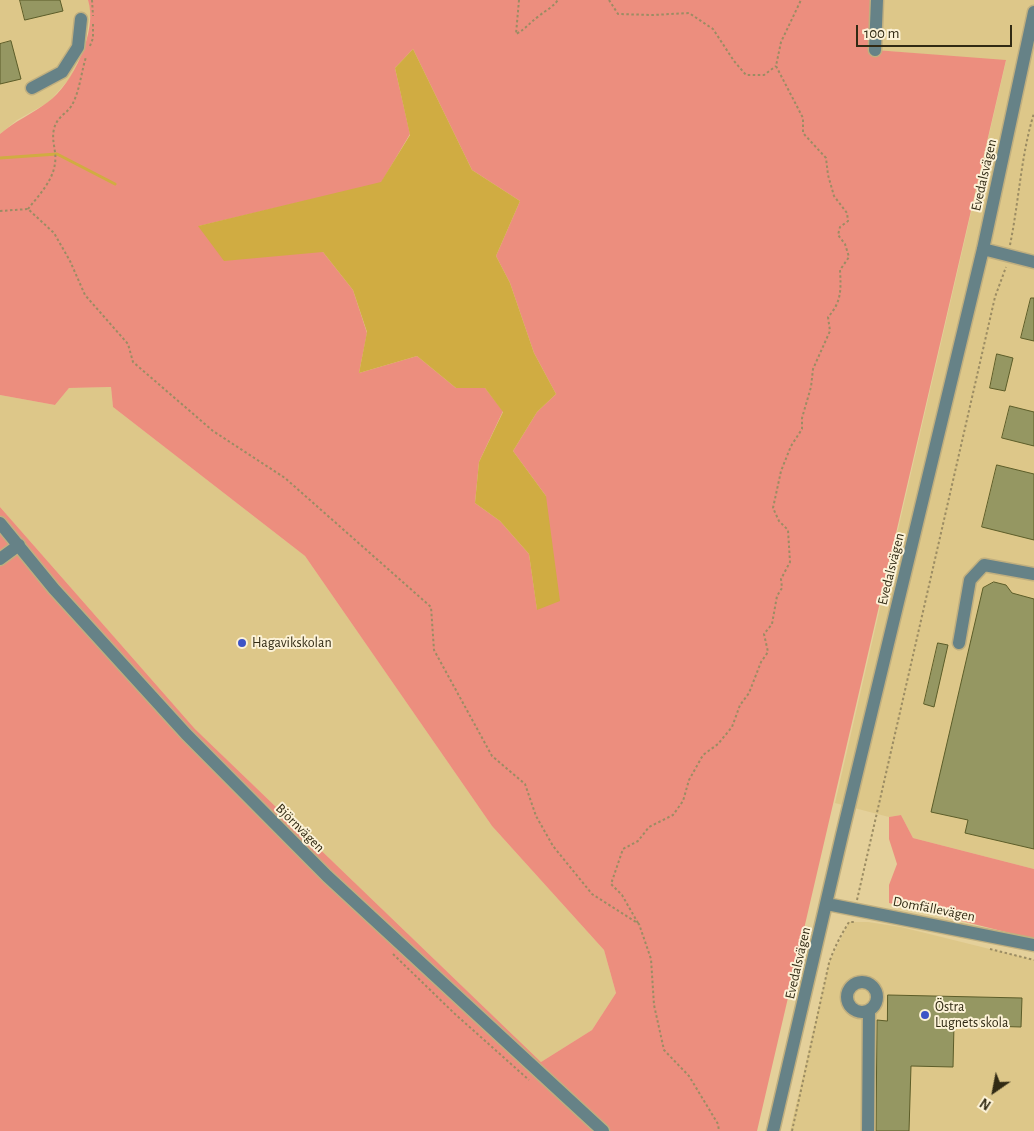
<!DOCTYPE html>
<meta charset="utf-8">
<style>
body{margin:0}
#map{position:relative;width:1034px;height:1131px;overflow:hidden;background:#e4d09a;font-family:"Alegreya Sans",sans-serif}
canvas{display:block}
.north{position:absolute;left:969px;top:1066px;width:50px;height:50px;-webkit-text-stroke:4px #fcf2d7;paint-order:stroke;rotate:213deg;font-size:14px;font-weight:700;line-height:20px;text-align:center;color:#312a14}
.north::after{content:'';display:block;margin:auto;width:18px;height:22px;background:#312a14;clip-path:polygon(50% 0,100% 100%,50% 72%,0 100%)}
.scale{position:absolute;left:856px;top:25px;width:156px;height:22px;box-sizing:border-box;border:2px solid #312a14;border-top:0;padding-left:6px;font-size:15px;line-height:18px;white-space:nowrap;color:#312a14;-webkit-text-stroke:4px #fcf2d7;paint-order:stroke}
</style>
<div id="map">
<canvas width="1034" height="1131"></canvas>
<div class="north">N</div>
<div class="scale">100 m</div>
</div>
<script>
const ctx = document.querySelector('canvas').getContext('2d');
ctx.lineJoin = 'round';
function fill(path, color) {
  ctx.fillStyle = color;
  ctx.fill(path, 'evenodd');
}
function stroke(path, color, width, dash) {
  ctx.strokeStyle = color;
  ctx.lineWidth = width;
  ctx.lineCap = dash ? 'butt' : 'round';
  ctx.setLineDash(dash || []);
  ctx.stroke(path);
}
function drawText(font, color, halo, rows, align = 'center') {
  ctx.font = font + ' "Alegreya Sans",sans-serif';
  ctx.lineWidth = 4;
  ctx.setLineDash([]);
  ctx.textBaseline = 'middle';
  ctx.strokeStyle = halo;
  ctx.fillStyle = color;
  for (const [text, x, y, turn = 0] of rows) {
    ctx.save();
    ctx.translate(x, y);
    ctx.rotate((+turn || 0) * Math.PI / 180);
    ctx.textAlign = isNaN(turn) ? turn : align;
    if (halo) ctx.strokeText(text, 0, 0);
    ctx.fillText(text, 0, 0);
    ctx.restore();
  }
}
const built = new Path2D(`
 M0,0H88L91,10L85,47L70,78L49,102L17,120L0,134Z
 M877,0H1034V869L913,838L901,815L889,817L835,803L1006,61L875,50Z
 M111,387L113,407L305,556L492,826L604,950L616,993L592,1030L541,1062L195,729L0,507V395L55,405L69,388Z
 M849,922H868L901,927L1034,960V1131H790L829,963Z`);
const green = new Path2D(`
 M88,0H877L875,50L1006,60L757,1131H0V507L195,729L541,1062L592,1030L616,993L604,950L492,826L305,556L113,407L111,387L69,388L55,405L0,395V134C15,121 32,114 48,102C73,84 98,30 88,0ZM413,49L472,170L520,201L496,256L510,283L534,353L556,394L537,412L513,451L546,496L537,609L529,554L500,521L475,503L479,462L503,411L485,388H456L417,356L359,373L367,333L353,290L323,252L199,226L381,183L410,134L395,68Z
 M901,815L913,838L1034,869V939L889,903V885L897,864L889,839V817Z`);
const water = new Path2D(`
 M413,49L472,170L520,201L496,256L510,283L534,353L556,394L537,412L513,451L546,496L560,601L537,610L529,554L500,521L475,503L479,462L503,412L485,388H456L417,356L359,373L367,332L353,290L323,252L224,261L198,226L381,182L410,135L395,68Z`);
const stream = new Path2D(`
 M0,158L57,154L115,184`);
const building = new Path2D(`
 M20,0H60L63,11L25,20Z
 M11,41L21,79L0,84V44Z
 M1031,298H1034V341L1021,338Z
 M997,354L1013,358L1005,391L990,388Z
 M1010,406L1034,412V446L1002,438Z
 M997,465L1034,474V540L982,527Z
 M994,582L1006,585L1012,593L1034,599V849L965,833L968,820L931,812L983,588Z
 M938,643L948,645L934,707L924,704Z
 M888,995L1022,998L1021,1027L954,1025L953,1067L911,1066L909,1131H876L877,1020L887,1021Z`);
const path = new Path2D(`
 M92,0L93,16
 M519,0L516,34C527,28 529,23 539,16C546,10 552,8 558,0
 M609,0L618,14L653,15L689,13L713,29L734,61L746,75H764L776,66
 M90,46L93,38V23
 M28,209C39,195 53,181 55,163C57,152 51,141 54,129C57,116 67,114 72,105C80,90 81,73 86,57
 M0,211L28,209L54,233L70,261L85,295L128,344L133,362L213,431L285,478L431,607L434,650L492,756L525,784L536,816L553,846L592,894L639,924L651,959L654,1005L664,1050L689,1076L718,1124L719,1131
 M1010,245C1019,201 1021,155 1034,113
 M857,900L995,297L1006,267
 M638,923L622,895L611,884L623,849L638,841L649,827L673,815L683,801L689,780L703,755L718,744L732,727L740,705L749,693L761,662L768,652L764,634L772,624L777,596L782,588L781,579L790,562L788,530L779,521L773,508L781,471L791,446L802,429V418L811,387L813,369L830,331L828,317C842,302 841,288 840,270L849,257L845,244L838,235L840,227L848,221L847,213L834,196L828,175L826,158L803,133V118L776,66L781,42L801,0
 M990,949L1034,960
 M393,954L455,1014L529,1080
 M792,1131L829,963C834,948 841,935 849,922H856`);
const minor = new Path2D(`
 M875,50L877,0
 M32,88L62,72L78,47L81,19
 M983,249L1034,262
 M0,523L54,589L186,734L327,876L603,1131
 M0,559L19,545
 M959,643L970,580L984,565L1034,574
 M827,904L1034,945
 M847 997a15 15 0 1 1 30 0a15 15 0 1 1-30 0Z
 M773,1131L842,835L983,249L1034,12
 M868,1131L869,1011`);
const markers = [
 [242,643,5,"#3d53c6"],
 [925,1015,5,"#3d53c6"]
];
const streetNames = [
 ["Evedalsvägen",984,175,-77],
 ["Evedalsvägen",891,569,-76],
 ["Björnvägen",300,828,45],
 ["Domfällevägen",934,909,11],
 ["Evedalsvägen",798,963,-77]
];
const poiNames = [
 ["Hagavikskolan",252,643],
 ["Östra",935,1007],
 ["Lugnets skola",935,1023]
];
fill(built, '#ddc789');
fill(green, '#ec8e7e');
fill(water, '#d0ac42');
stroke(stream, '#d0ac42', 3);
fill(building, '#959762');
stroke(building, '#5c5d29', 1);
stroke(minor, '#c0af7f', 15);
stroke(path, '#9b8c63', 2, [2.5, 2.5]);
stroke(minor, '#668287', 12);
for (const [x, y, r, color] of markers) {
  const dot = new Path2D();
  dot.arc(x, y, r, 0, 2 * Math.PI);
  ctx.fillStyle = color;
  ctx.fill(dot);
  stroke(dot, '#fcf2d7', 2);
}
drawText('14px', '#312a14', '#fcf2d7', streetNames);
drawText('14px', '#312a14', '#fcf2d7', poiNames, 'left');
</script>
